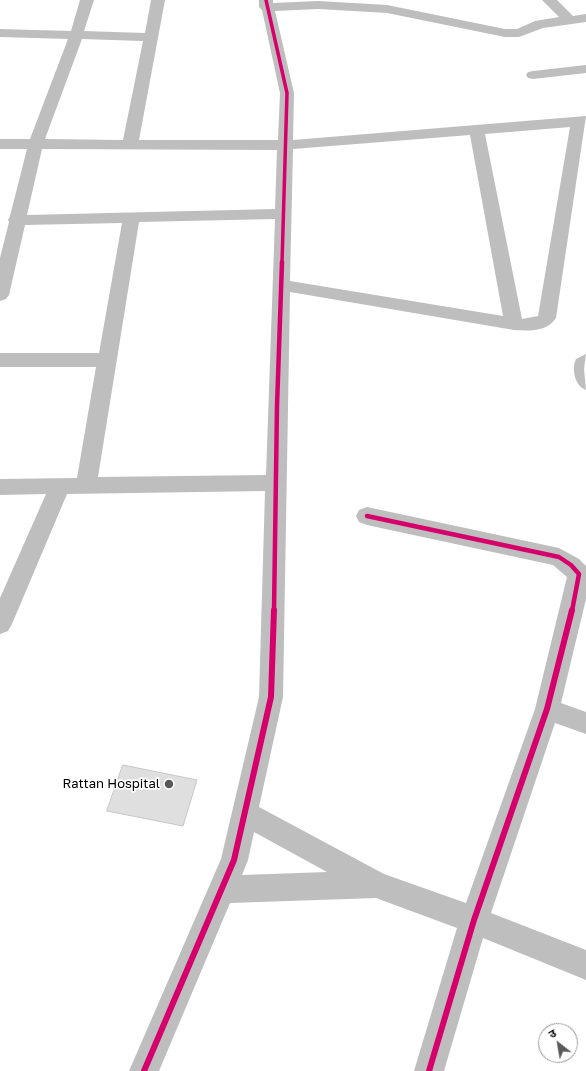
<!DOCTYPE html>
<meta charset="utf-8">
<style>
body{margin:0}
#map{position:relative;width:586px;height:1071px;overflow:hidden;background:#fff;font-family:"Golos Text","Noto Sans Devanagari",sans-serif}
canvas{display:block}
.north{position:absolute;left:538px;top:1023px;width:40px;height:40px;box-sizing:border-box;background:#fff;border:1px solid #999;border-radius:50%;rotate:329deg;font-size:11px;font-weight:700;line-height:16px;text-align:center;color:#000}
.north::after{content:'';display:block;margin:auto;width:14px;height:18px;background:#595959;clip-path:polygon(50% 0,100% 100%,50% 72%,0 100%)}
</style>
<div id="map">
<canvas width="586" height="1071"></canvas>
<div class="north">उ</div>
</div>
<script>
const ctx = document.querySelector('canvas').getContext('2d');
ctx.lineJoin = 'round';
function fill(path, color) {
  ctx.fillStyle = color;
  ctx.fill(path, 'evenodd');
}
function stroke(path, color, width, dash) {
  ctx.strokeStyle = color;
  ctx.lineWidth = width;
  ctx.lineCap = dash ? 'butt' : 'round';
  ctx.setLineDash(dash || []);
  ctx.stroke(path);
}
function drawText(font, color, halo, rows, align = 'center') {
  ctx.font = font + ' "Golos Text",sans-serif';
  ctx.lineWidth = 3.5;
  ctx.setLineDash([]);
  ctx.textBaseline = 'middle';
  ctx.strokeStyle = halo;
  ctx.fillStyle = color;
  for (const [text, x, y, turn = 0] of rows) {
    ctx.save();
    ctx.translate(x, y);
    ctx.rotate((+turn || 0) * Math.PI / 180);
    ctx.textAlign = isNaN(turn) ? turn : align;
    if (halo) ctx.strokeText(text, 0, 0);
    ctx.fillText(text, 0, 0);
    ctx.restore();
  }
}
const building = new Path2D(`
 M123,765L197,780L183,826L107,811Z`);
const lane = new Path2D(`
 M586,354L584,369L586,390C575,386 571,369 576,359Z`);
const street = new Path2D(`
 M80,0H94L84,31L145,33L151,0H165L139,140H278L280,93L262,10L259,7V0H273V3L318,1L387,5L505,29H517L535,21L559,17L542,0H557L573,16L586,14V22L543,28L519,37H505L387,13L318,9L275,11L294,93L293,140L586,116L556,318C547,332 529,331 514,330L290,292L283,697L259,807L384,874L466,903L535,709L567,577L553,565L367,525L359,522L356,516L359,510L367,507L559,548L579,559L586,566V599L561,703L586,712V734L555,723L491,913L586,950V980L483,938L444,1071H414L457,928L376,898L230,903L159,1071H129L221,859L259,697L265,491L67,494L12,624L8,631L0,634V598L46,494L0,495V479L77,478L96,367H0V353H99L122,223L25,225L9,295L6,299L0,301V258L9,222L8,220L10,216L27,149H0V139H30L68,39L0,37V29L71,31ZM82,39L143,41L123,140L45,139ZM570,127L538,316L522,319L485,134ZM470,135L503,316L290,281L293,149ZM42,149L277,150L275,209L27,215ZM275,219L266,475L98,477L139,222ZM254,832L327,872L242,875L248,860Z
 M586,65V73L533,79L528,78L526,75L528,72L533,71Z`);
const cyclewayFar2 = new Path2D(`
 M266,0L287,93L282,263`);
const cyclewayFar1 = new Path2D(`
 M367,516L559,557L571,565L579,574L572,611
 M274,611L277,406L282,262`);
const cycleway = new Path2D(`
 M144,1071L234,860L271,697L274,610
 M429,1071L474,920L547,709L572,610`);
const markers = [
 [169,784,5,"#595959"]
];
const poiNames = [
 ["Rattan Hospital",160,784]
];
fill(building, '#dfdfdf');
stroke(building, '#c6c6c6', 1);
fill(lane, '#bebebe');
fill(street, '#bebebe');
stroke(cyclewayFar2, '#d6006c', 3.5);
stroke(cyclewayFar1, '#d6006c', 4.5);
stroke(cycleway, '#d6006c', 6);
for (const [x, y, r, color] of markers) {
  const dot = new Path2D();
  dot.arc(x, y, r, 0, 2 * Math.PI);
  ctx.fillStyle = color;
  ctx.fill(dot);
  stroke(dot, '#fff', 1.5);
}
drawText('13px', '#000', '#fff', poiNames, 'right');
</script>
